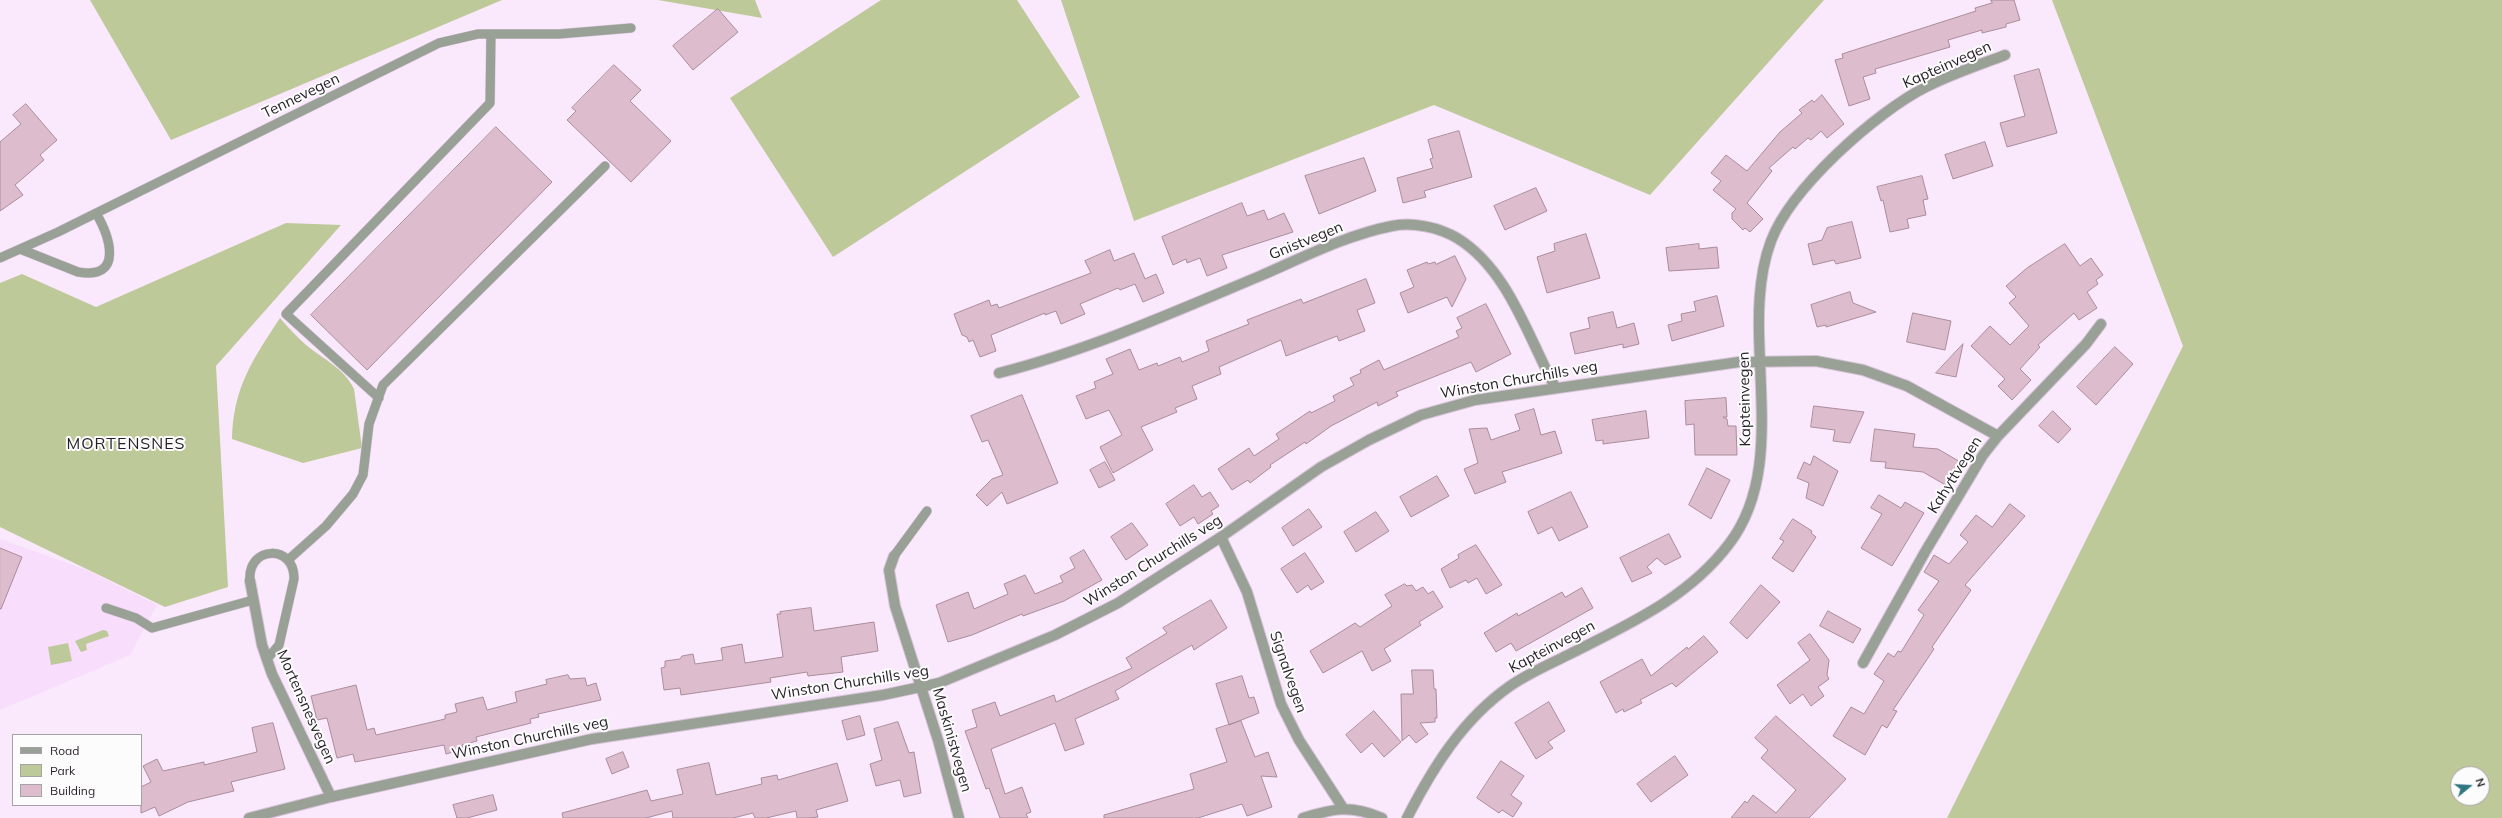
<!DOCTYPE html>
<style>
body{margin:0}
#map{position:relative;width:2502px;height:818px;overflow:hidden;background:#fae8fc;font-family:Mulish,sans-serif}
canvas{display:block}
.legend{position:absolute;left:12px;top:734px;width:130px;height:72px;box-sizing:border-box;background:#fcfcfc;border:1px solid #a6a3a7;margin:0;padding:5px 7px;list-style:none;font-size:12px;color:#261e27}
.legend li{display:flex;align-items:center;gap:8px;height:20px}
.legend b{width:20px;border:1px solid #a6a3a7}
.north{position:absolute;left:2450px;top:766px;width:40px;height:40px;box-sizing:border-box;background:#fcfcfc;border:1px solid #a6a3a7;border-radius:50%;rotate:72deg;font-size:11px;font-weight:700;line-height:16px;text-align:center;color:#261e27}
.north::after{content:'';display:block;margin:auto;width:14px;height:18px;background:#307782;clip-path:polygon(50% 0,100% 100%,50% 72%,0 100%)}
</style>
<div id="map">
<canvas width="2502" height="818"></canvas>
<ul class="legend">
<li><b style="height:5px;background:#99a095"></b>Road</li>
<li><b style="height:11px;background:#bec99a"></b>Park</li>
<li><b style="height:11px;background:#ddbdcd"></b>Building</li>
</ul>
<div class="north">N</div>
</div>
<script>
const ctx = document.querySelector('canvas').getContext('2d');
ctx.lineJoin = 'round';
function fill(path, color) {
  ctx.fillStyle = color;
  ctx.fill(path, 'evenodd');
}
function stroke(path, color, width, dash) {
  ctx.strokeStyle = color;
  ctx.lineWidth = width;
  ctx.lineCap = dash ? 'butt' : 'round';
  ctx.setLineDash(dash || []);
  ctx.stroke(path);
}
function drawText(font, color, halo, rows, align = 'center') {
  ctx.font = font + ' Mulish,sans-serif';
  ctx.lineWidth = 4;
  ctx.setLineDash([]);
  ctx.textBaseline = 'middle';
  ctx.strokeStyle = halo;
  ctx.fillStyle = color;
  for (const [text, x, y, turn = 0] of rows) {
    ctx.save();
    ctx.translate(x, y);
    ctx.rotate((+turn || 0) * Math.PI / 180);
    ctx.textAlign = isNaN(turn) ? turn : align;
    if (halo) ctx.strokeText(text, 0, 0);
    ctx.fillText(text, 0, 0);
    ctx.restore();
  }
}
const built = new Path2D(`
 M0,539L87,570L157,605L130,655L0,710Z`);
const green = new Path2D(`
 M90,0H502L171,140Z
 M658,0H755L762,18Z
 M881,0H1017L1080,97L833,257L730,98Z
 M1061,0H1824L1650,195L1434,105L1134,221Z
 M2052,0H2502V818H1947L2183,346ZM2458,774H2482V798H2458Z
 M286,223L341,225L216,366L228,587L165,607L0,527V283L22,274L96,307Z
 M280,318C288,327 297,337 306,345C323,359 344,368 354,389L362,448L303,463L232,439C233,388 253,359 280,318Z
 M103,630L107,631L109,636L86,644L87,650L81,652L75,641Z
 M68,643L72,661L51,665L48,647Z`);
const building = new Path2D(`
 M1991,0H2014L2020,20L2006,24V27L1982,33V30L1948,40L1950,47L1875,69L1876,73L1863,77L1870,99L1849,106L1835,60L1843,58L1842,54L1976,11L1975,8L1992,3Z
 M718,9L738,32L693,70L673,46Z
 M614,65L641,90L630,101L671,141L631,182L567,120L576,111L572,108Z
 M2039,69L2057,133L2007,147L2000,123L2025,116L2014,76Z
 M1822,95L1844,124L1827,138L1821,131L1811,140L1808,138L1795,149L1793,147L1769,168L1772,171L1747,203L1763,219L1750,232L1745,228L1743,230L1732,219V213L1736,209L1713,190L1721,181L1711,173L1726,155L1747,171L1780,132L1802,113L1799,110L1812,100L1814,102Z
 M26,104L57,140L40,155L44,160L15,185L23,195L0,211V142L21,124L13,115Z
 M496,127L552,182L367,370L311,315Z
 M1459,131L1472,177L1424,191L1426,197L1403,203L1397,178L1433,168L1430,159L1433,158L1428,140Z
 M1985,142L1993,166L1953,179L1945,155Z
 M1364,158L1376,191L1319,214L1305,176Z
 M1922,176L1928,199L1923,200L1926,215L1907,219L1909,228L1890,232L1883,200L1881,201L1877,187Z
 M1536,188L1547,211L1505,230L1494,206Z
 M1242,203L1247,216L1264,210L1268,220L1284,213L1293,232L1222,255L1227,268L1207,276L1200,258L1187,263L1186,259L1173,265L1162,237Z
 M1852,222L1861,258L1836,264L1834,260L1813,265L1808,244L1822,240L1827,228Z
 M1586,234L1600,278L1547,293L1537,257L1555,251L1554,244Z
 M1699,244V249L1717,247L1719,268L1669,271L1666,248Z
 M2065,244L2080,266L2091,258L2103,275L2096,280L2098,284L2087,292L2097,308L2079,320L2074,313L2038,345L2040,347L2020,369L2031,380L2012,400L1998,386L2005,379L1971,346L1990,326L2010,345L2029,326L2009,303L2016,297L2006,286L2027,268Z
 M1110,250L1114,261L1134,253L1145,279L1156,274L1164,293L1143,302L1135,284L1120,290L1118,288L1080,304L1085,314L1061,324L1056,311L1045,315V313L991,335L996,351L980,357L973,340L969,342L967,337L962,335L954,314L989,300L991,306L997,304L999,308L1091,273L1085,261Z
 M1455,256L1466,279L1452,307L1447,297L1408,313L1400,293L1414,287L1407,270L1427,262L1428,264L1435,262L1436,264Z
 M1366,279L1375,303L1357,310L1365,331L1339,341L1337,336L1286,356L1281,340L1219,367L1221,374L1192,386L1197,399L1175,408L1177,412L1141,427L1153,450L1113,473L1100,447L1122,435L1109,410L1086,419L1076,396L1096,388L1094,382L1113,374L1106,359L1130,349L1139,370L1157,363L1158,366L1180,357L1182,362L1209,351L1206,341L1249,324L1247,320L1301,299L1303,303Z
 M1850,292L1853,303L1876,312L1826,327V325L1817,327L1811,305Z
 M1717,296L1724,326L1672,341L1668,325L1682,321L1681,314L1696,311L1694,302Z
 M1486,304L1511,354L1476,372L1471,362L1396,392L1398,396L1378,406L1377,402L1331,426L1306,444L1305,442L1270,465L1271,467L1250,483L1248,480L1232,490L1218,469L1249,448L1254,456L1279,439L1276,434L1310,411L1311,413L1335,401L1333,396L1354,385L1350,378L1361,373L1360,370L1379,360L1384,370L1459,337L1456,331L1462,328L1457,318Z
 M1613,312L1617,328L1634,323L1639,344L1623,348V344L1575,354L1570,333L1590,328L1588,318Z
 M1913,313L1951,321L1945,350L1907,342Z
 M1963,344L1956,377L1936,373Z
 M2115,347L2133,364L2096,405L2077,387Z
 M1022,395L1058,483L1007,504L1002,492L987,506L976,495L992,479L1003,475L988,440L982,442L971,416Z
 M1726,398L1727,417H1723L1727,419L1728,426H1736L1737,455H1695L1694,424L1686,425L1685,401Z
 M1814,406L1864,412L1850,443L1833,441L1835,430L1811,427Z
 M1534,409L1541,435L1555,431L1562,453L1502,472L1506,482L1475,494L1464,469L1478,463L1469,429L1487,428L1491,440L1520,430L1515,415Z
 M1646,411L1649,438L1603,444V440L1596,441L1592,420Z
 M2053,411L2071,429L2058,443L2039,426Z
 M1875,429L1915,434L1913,447L1938,449L1962,463L1949,487L1923,472L1885,468L1886,462L1871,461Z
 M1814,456L1838,471L1823,506L1806,498L1809,483L1797,478L1804,462L1810,465Z
 M1105,462L1115,480L1099,488L1090,470Z
 M1707,468L1730,480L1711,519L1689,505Z
 M1437,476L1449,496L1411,517L1400,497Z
 M1194,485L1202,497L1210,492L1219,506L1211,511L1213,514L1198,524L1194,517L1180,526L1166,504Z
 M1571,492L1588,527L1559,541L1552,527L1538,534L1528,512Z
 M1879,495L1901,508L1905,502L1924,513L1892,566L1861,548L1882,514L1871,508Z
 M2010,504L2025,516L1965,585L1971,590L1932,647L1934,649L1893,710L1897,711L1887,728L1882,725L1865,755L1833,736L1851,707L1864,714L1884,681L1874,674L1888,653L1894,657L1898,651L1901,652L1924,615L1918,610L1939,581L1924,572L1934,555L1949,564L1968,542L1960,535L1976,515L1992,527Z
 M1309,509L1322,527L1293,546L1282,528Z
 M1376,512L1389,531L1356,552L1344,532Z
 M1793,519L1812,531L1811,533L1816,537L1793,572L1772,558L1784,541L1780,539Z
 M1132,523L1148,545L1126,560L1111,537Z
 M1669,534L1681,557L1665,565L1657,558L1647,567L1652,573L1632,582L1620,558Z
 M1476,545L1502,585L1486,594L1477,578L1468,583L1466,580L1450,588L1441,569L1459,558L1458,555Z
 M0,548L22,557L1,609H0Z
 M1084,550L1102,580L1064,601L1023,616L1022,614L972,635L948,642L936,605L968,592L974,609L1008,594L1004,584L1025,575L1035,594L1063,582L1060,576L1075,568L1070,558Z
 M1305,553L1324,582L1311,590L1308,585L1297,593L1281,569Z
 M1405,584L1407,586L1412,585L1416,591L1423,587L1428,594L1433,591L1443,607L1419,622L1421,625L1384,649L1391,661L1372,671L1362,651L1323,673L1310,651L1355,623L1360,627L1392,606L1385,595Z
 M1761,585L1780,602L1747,639L1730,623Z
 M1582,588L1593,608L1516,651L1511,643L1496,652L1484,633L1517,613L1518,616L1562,592L1565,597Z
 M1211,600L1227,628L1194,650L1192,645L1115,691L1119,699L1075,719L1084,744L1065,751L1055,723L991,749L1005,794L1022,787L1031,812L1026,814L1028,818H1000L989,788L986,789L965,731L977,727L972,710L995,702L1000,716L1054,695L1056,702L1132,668L1126,658L1167,633L1163,628Z
 M811,608L814,631L874,622L878,651L841,657L843,672L808,676L807,672L770,678L771,682L681,695L680,688L664,690L661,668L665,667V661L680,659L682,656L693,654L695,664L723,660L721,648L742,644L745,663L783,657L777,614H781L780,612Z
 M1828,611L1861,629L1853,643L1820,626Z
 M1810,634L1829,660L1827,675L1829,679L1818,687L1824,696L1811,706L1803,694L1790,704L1777,685L1810,660L1798,643Z
 M1704,636L1718,652L1676,687L1672,683L1640,700L1642,703L1624,712L1623,709L1616,713L1600,682L1642,659L1651,676L1687,647L1688,649Z
 M1412,670H1433L1434,689H1436L1437,718H1435V722L1420,723L1428,734L1416,743L1409,735L1402,741L1401,694H1413Z
 M568,675L570,679L585,678L587,686L596,683L601,700L538,714L539,717L530,719L531,723L476,737L477,741L462,745L464,749L446,754L444,745L355,762L353,754L337,758L327,718L317,720L311,696L356,685L367,730L374,728L376,735L445,719V715L457,712L455,704L483,697L487,710L517,702L515,692L547,684L546,680Z
 M1242,676L1249,698L1254,697L1259,713L1229,725L1216,684Z
 M1549,702L1565,731L1548,742L1553,748L1536,759L1515,723Z
 M1374,711L1401,742L1384,757L1372,743L1361,753L1346,735Z
 M860,716L865,735L847,740L842,721Z
 M1776,716L1846,779L1809,818H1731L1745,801L1747,803L1753,795L1776,813L1796,790L1761,758L1768,750L1755,738Z
 M1241,721L1255,757L1268,752L1277,777L1261,776L1272,807L1247,816L1242,804L1198,818H1104V815L1194,789L1190,774L1227,762L1216,729Z
 M898,722L909,753L914,752L921,793L904,797L900,780L876,786L870,764L882,760L874,729Z
 M273,723L285,769L231,782L234,791L188,802L159,816L155,807L141,813V787L151,782L143,766L157,759L163,771L204,762V765L257,752L252,728Z
 M623,752L629,767L612,774L606,759Z
 M1675,756L1688,775L1651,802L1637,784Z
 M1501,761L1524,776L1511,795L1522,803L1513,817L1502,810L1499,813L1477,798Z
 M709,763L716,795L762,784L761,778L777,775L778,780L837,763L848,801L816,810L818,817L809,818H797L796,811L766,818H755L753,813L733,818H673L672,811L646,818H563L562,813L647,790L651,801L683,794L677,770Z
 M493,795L497,810L467,818H457L453,805Z`);
const lane = new Path2D(`
 M20,249L78,272C124,280 110,237 96,213
 M0,258L58,232L439,43L478,34H559L631,28
 M379,398L286,314L490,103L491,34
 M894,556L927,511
 M288,560L326,526L353,494L363,475L369,424L383,385L605,166
 M250,581C247,545 295,544 294,579L279,645L267,659
 M106,608L136,618L152,628L253,600`);
const street = new Path2D(`
 M999,373C1089,350 1174,312 1260,276C1302,258 1346,235 1392,226C1413,222 1438,227 1457,238C1508,269 1528,337 1555,387
 M1221,537L1247,592L1281,704L1299,740L1343,808
 M894,556L889,570L895,606L938,740L959,818
 M250,581L262,645L272,674L331,797
 M1863,663L1925,552L1983,455L1998,436L2086,344L2101,324
 M249,818L331,797L592,739L883,695L939,683L1055,635L1118,603L1221,537L1321,467L1369,440L1421,415L1475,400L1739,362L1816,361L1863,370L1907,386L1998,436
 M1303,818C1334,808 1351,805 1382,818
 M1407,818C1433,767 1463,719 1510,686C1529,673 1550,664 1570,654C1629,624 1688,598 1729,544C1769,492 1762,423 1760,361C1758,322 1757,278 1771,241C1791,188 1876,112 1926,87C1951,74 1979,65 2005,55`);
const streetNames = [
 ["Kapteinvegen",1947,65,-24],
 ["Tennevegen",301,96,-26],
 ["Gnistvegen",1306,241,-22],
 ["Winston Churchills veg",1519,380,-10],
 ["Kapteinvegen",1745,399,-91],
 ["Kahyttvegen",1955,475,-58],
 ["Winston Churchills veg",1153,561,-32],
 ["Kapteinvegen",1552,647,-28],
 ["Signalvegen",1288,672,71],
 ["Winston Churchills veg",850,683,-9],
 ["Mortensnesvegen",306,707,66],
 ["Winston Churchills veg",530,738,-12],
 ["Maskinistvegen",952,740,74]
];
const neighbourhoodNames = [
 ["MORTENSNES",126,444]
];
fill(built, '#f8ddfc');
fill(green, '#bec99a');
fill(building, '#ddbdcd');
stroke(building, '#aa8c9b', 1);
stroke(lane, '#d4c4d6', 10);
stroke(street, '#d4c4d6', 12);
stroke(lane, '#99a095', 9);
stroke(street, '#99a095', 10);
drawText('15px', '#261e27', '#fcfcfc', streetNames);
ctx.letterSpacing = '1px';
drawText('16px', '#261e27', '#fcfcfc', neighbourhoodNames);
ctx.letterSpacing = '0px';
</script>
